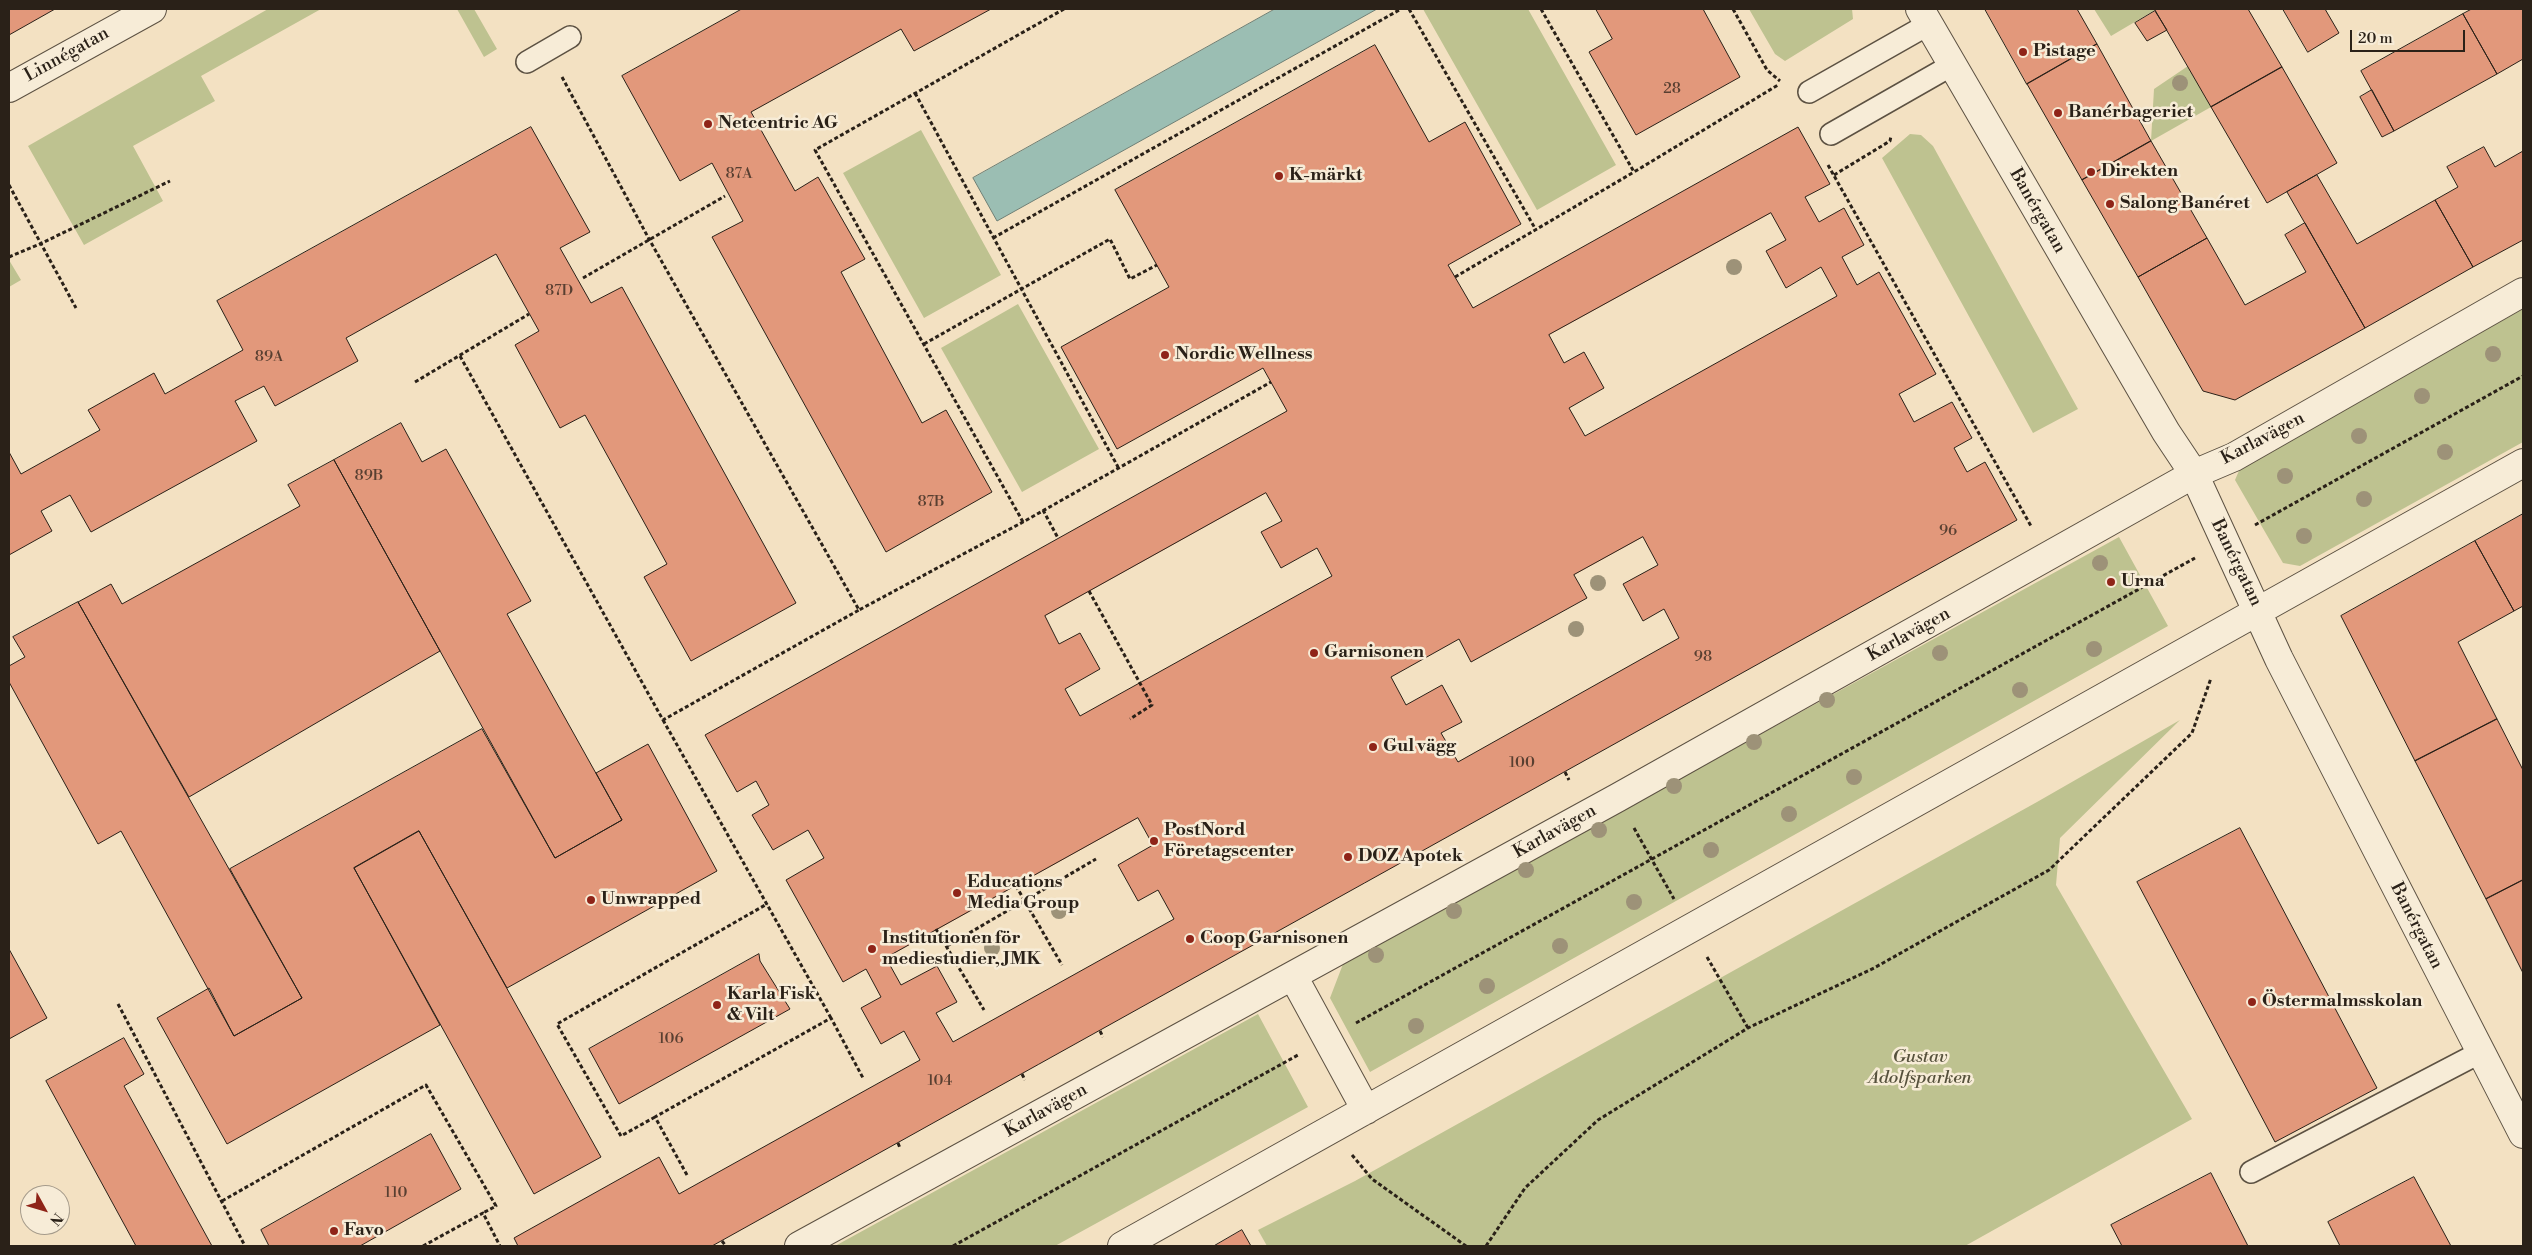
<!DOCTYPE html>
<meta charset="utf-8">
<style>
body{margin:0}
#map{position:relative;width:2532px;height:1255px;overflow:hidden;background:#f3e1c2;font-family:"Libre Bodoni",serif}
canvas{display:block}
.frame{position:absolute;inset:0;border:10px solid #2a2118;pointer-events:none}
.north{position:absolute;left:20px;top:1185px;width:50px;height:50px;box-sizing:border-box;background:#f7ecd7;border:1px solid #a59b8b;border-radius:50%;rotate:129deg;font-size:14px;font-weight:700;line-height:20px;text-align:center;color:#2a2118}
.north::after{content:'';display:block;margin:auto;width:18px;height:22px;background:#8f2418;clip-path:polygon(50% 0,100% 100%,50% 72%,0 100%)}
.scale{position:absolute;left:2350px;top:30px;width:115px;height:22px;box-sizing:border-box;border:2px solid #2a2118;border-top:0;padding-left:6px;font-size:15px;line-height:18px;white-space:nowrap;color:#2a2118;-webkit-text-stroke:4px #f7ecd7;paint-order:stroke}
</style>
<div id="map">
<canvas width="2532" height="1255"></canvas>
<div class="frame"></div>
<div class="north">N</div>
<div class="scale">20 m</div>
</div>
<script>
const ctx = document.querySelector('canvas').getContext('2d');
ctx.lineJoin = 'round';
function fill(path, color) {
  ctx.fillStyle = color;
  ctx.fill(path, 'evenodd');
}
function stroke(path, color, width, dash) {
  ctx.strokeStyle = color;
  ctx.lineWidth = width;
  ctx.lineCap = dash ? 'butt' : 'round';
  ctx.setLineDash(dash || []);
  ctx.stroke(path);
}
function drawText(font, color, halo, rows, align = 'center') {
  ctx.font = font + ' "Libre Bodoni",serif';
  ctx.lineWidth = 5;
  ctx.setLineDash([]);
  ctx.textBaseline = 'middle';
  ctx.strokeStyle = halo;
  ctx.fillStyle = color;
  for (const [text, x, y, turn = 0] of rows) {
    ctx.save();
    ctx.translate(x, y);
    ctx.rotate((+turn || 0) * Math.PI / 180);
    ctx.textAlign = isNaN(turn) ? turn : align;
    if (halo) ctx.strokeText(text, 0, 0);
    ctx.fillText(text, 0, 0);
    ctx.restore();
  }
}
const green = new Path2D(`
 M268,9H321L201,76L215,101L133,146L163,201L84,245L28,146Z
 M457,9H474L497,49L484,57Z
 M1423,9H1528L1616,165L1537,210Z
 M1749,9H1852L1853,19L1785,61L1775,54Z
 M2094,9H2155V10L2111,36Z
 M2188,66L2211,107L2151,141L2154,89Z
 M921,130L1001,275L924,318L843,173Z
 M1910,134L1921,135L1933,146L2078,409L2033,433L1882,158Z
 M9,260L21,280L9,287Z
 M1018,304L1099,449L1022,492L941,348Z
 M2523,309V442L2300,566L2283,563L2235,480L2241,466Z
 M2119,537L2168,626L1370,1072L1330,998L1343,964Z
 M2180,720L2060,838L2056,885L2192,1119L1965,1246H1267L1258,1230L1355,1181L2037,802Z
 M1258,1014L1308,1107L1055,1246H835Z`);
const water = new Path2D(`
 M1275,9H1377L997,221L973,178Z`);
const building = new Path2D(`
 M9,9H55L9,35Z
 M742,9H991L914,51L901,29L751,112L795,191L818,177L865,259L841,272L922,423L946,410L992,492L886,552L712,237L743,221L712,163L680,181L622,76Z
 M1596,9H1703L1740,77L1636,135L1589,52L1612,39Z
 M1985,9H2077L2097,44L2027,84Z
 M2158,9H2248L2282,67L2211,107L2155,10Z
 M2283,9H2325L2339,33L2308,52Z
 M2472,9H2523V59L2497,74L2463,14Z
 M2155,11L2167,30L2147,41L2135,23Z
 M2463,14L2497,74L2394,131L2361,71Z
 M2097,44L2151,141L2082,180L2027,84Z
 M1375,45L1429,142L1465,122L1521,224L1448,265L1473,308L1798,127L1830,184L1805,197L1819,222L1844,208L1864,245L1842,257L1857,285L1879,272L1936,374L1899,394L1914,422L1952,402L1972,438L1954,448L1967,472L1985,462L2017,520L712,1246H518L514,1238L659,1157L679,1194L920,1060L904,1031L881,1044L861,1008L881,997L866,969L843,982L786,880L824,858L808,830L773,850L752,815L769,805L756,781L737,792L705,735L1287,411L1263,368L1117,449L1061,347L1169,287L1115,190ZM1771,213L1786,240L1766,251L1786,288L1821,267L1837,296L1585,436L1569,408L1604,388L1584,352L1564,363L1549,335ZM1266,493L1282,521L1261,532L1281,568L1317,548L1332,576L1080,716L1065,689L1100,669L1080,633L1059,644L1045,616ZM1643,537L1658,565L1623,584L1643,621L1664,609L1679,638L1458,762L1441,733L1462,722L1442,685L1406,705L1391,677L1459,639L1471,662L1587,598L1574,575ZM1138,818L1153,845L1118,865L1138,901L1158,890L1174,919L953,1042L936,1013L957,1002L937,966L901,985L886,958Z
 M2282,67L2337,163L2267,203L2211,107Z
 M2372,90L2394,131L2382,137L2360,97Z
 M531,127L590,232L560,248L591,303L622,287L796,603L691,661L644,577L667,564L585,415L560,428L515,345L539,331L496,254L346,338L358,361L275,406L264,386L235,401L257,441L91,532L70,495L41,511L52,531L9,555V452L21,474L100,430L88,410L154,373L165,394L243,350L217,301Z
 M2151,141L2207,238L2138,277L2082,180Z
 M2484,147L2495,167L2523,151V240L2473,267L2435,200L2458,187L2447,167Z
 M2317,175L2357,244L2435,200L2473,267L2365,328L2287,192Z
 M2305,223L2365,328L2235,400L2203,391L2138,277L2207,238L2245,305L2306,272L2285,235Z
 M401,423L422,462L446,449L531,601L507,614L622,820L555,858L334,460Z
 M334,460L440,651L189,797L78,602L111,584L122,604L300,506L288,485Z
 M2523,514V606L2514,611L2475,541Z
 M2475,541L2514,611L2458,642L2497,719L2415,761L2341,616Z
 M78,602L302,998L234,1036L121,831L98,844L9,682V666L25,657L13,637Z
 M2497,719L2523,770V880L2486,899L2415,761Z
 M482,729L555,858L622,820L596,773L648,744L717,871L507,988L419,831L354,868L440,1025L227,1144L157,1018L209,988L234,1036L302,998L230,869Z
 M2240,828L2377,1088L2275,1142L2137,882Z
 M419,831L601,1157L534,1194L354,868Z
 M2523,880V973L2486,899Z
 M9,949L47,1018L9,1039Z
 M759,954L760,961L790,1009L619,1104L589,1049Z
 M124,1038L144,1074L124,1086L212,1246H136L46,1081Z
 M431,1134L461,1189L360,1246H269L261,1230Z
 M2211,1173L2248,1246H2122L2111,1225Z
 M2414,1177L2451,1246H2340L2328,1222Z
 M1242,1230L1251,1246H1214Z`);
const path = new Path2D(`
 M1409,9L1536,230
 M1541,9L1634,172L1778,85
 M1733,9L1767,70L1780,81
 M562,77L649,239L859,610L1023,522L1271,382
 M915,93L1118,467
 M1828,165L2031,526
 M1834,175L1890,141L1891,136
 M9,185L76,308
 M993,238L1401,9
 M9,257L42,243L170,181
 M1455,277L1634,172
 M583,278L725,196
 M924,344L1110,239L1130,279L1157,265
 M460,356L663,720L859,610
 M415,382L529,314
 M1043,510L1058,538
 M1023,522L815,150L1064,9
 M2255,525L2523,376
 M1089,591L1152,705L1130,719
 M663,720L831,1018
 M1565,772L1569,780
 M1634,828L1674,899
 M1016,886L1062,965
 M936,929L984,1010
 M947,946L1096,859
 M1707,957L1748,1028
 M118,1004L245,1246
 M1356,1023L2195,558
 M1100,1031L1103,1037
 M1022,1074L1025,1080
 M655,1117L621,1136L557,1024L767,904
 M898,1143L900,1148
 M1352,1155L1372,1179L1466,1246
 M687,1175L655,1117L831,1018L863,1078
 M222,1201L426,1085L496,1206L483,1213
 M722,1241L725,1245
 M423,1246L483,1213L500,1246
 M953,1246L1298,1055
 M1486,1246L1525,1188L1598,1120L1748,1028L1874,968L2049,870L2192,733L2211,678`);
const lane = new Path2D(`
 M527,62L570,37
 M1809,92L1929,24
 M1831,134L1952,65
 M2251,1172L2481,1052`);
const street = new Path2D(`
 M1920,9L2166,432L2194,474L2279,659L2523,1134
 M9,88L152,9
 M1293,976L1366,1110
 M799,1246L1617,798L2194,474L2234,457L2523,292
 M1122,1246L2523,463`);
const trees = [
 [2180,83],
 [1734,267],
 [2493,354],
 [2422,396],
 [2359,436],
 [2445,452],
 [2285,476],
 [2364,499],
 [2304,536],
 [2100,563],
 [1598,583],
 [1576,629],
 [2094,649],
 [1940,653],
 [2020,690],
 [1827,700],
 [1754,742],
 [1854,777],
 [1674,786],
 [1789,814],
 [1599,830],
 [1711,850],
 [1526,870],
 [1634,902],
 [1059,911],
 [1454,911],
 [1560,946],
 [992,948],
 [1376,955],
 [1487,986],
 [1416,1026]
];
const markers = [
 [2023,52,5,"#8f2418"],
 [2058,113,5,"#8f2418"],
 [708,124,5,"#8f2418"],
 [2091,172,5,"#8f2418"],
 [1279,176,5,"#8f2418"],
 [2110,204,5,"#8f2418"],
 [1165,355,5,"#8f2418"],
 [2111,582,5,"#8f2418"],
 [1314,653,5,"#8f2418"],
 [1373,747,5,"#8f2418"],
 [1154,841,5,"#8f2418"],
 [1348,857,5,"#8f2418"],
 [957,893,5,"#8f2418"],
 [591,900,5,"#8f2418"],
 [1190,939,5,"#8f2418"],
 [872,949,5,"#8f2418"],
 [2252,1002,5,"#8f2418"],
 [717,1005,5,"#8f2418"],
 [334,1231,5,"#8f2418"]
];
const numberNames = [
 ["28",1672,89],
 ["87A",739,174],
 ["87D",559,291],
 ["89A",269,357],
 ["89B",369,476],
 ["87B",931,502],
 ["96",1948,531],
 ["98",1703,657],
 ["100",1522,763],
 ["106",671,1039],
 ["104",940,1081],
 ["110",396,1193]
];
const poiNames = [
 ["Pistage",2033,52],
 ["Banérbageriet",2068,113],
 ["Netcentric AG",718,124],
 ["Direkten",2101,172],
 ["K-märkt",1289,176],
 ["Salong Banéret",2120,204],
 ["Nordic Wellness",1175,355],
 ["Urna",2121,582],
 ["Garnisonen",1324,653],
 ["Gul vägg",1383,747],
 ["PostNord",1164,831],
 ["Företagscenter",1164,852],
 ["DOZ Apotek",1358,857],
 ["Educations",967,883],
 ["Media Group",967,904],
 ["Unwrapped",601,900],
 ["Institutionen för",882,939],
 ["mediestudier, JMK",882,960],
 ["Coop Garnisonen",1200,939],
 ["Karla Fisk",727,995],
 ["& Vilt",727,1016],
 ["Östermalmsskolan",2262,1002],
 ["Favo",344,1231]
];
const streetNames = [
 ["Linnégatan",67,55,-29],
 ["Banérgatan",2037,211,60],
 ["Karlavägen",2263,439,-28],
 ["Banérgatan",2236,563,64],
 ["Karlavägen",1909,635,-29],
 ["Karlavägen",1555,832,-29],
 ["Banérgatan",2416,926,63],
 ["Karlavägen",1046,1111,-29]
];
const parkNames = [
 ["Gustav",1920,1058],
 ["Adolfsparken",1920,1079]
];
fill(green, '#bec290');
fill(water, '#9bbeb3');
stroke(water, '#6e7f75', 1);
fill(building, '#e2987b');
stroke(building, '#2a2118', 1);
stroke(lane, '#5c5142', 24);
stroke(street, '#5c5142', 30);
stroke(path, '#2a2118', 3, [4, 2.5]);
stroke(lane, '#f7ecd7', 21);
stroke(street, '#f7ecd7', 28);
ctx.fillStyle = '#9d9278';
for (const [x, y] of trees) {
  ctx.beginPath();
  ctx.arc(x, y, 8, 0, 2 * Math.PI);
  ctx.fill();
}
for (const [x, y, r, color] of markers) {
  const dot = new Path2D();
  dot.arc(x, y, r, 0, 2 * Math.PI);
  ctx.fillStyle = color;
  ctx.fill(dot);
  stroke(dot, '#f7ecd7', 2);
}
drawText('15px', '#583f31', null, numberNames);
drawText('bold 18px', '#2a2118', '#f7ecd7', poiNames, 'left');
drawText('18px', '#2a2118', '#f7ecd7', streetNames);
drawText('italic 18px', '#56513c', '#f7ecd7', parkNames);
</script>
